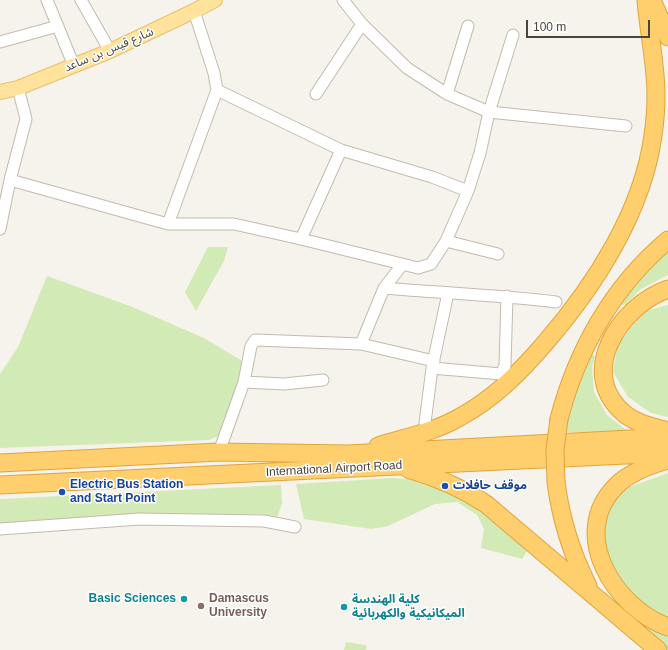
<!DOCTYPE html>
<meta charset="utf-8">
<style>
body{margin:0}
#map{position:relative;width:668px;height:650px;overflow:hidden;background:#f6f3ec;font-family:Helvetica,sans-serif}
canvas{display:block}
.scale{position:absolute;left:526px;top:20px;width:124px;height:18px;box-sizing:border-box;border:2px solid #4b4439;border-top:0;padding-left:5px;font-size:12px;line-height:14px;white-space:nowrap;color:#4b4439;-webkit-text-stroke:3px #fff;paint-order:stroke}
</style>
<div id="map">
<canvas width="668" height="650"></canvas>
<div class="scale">100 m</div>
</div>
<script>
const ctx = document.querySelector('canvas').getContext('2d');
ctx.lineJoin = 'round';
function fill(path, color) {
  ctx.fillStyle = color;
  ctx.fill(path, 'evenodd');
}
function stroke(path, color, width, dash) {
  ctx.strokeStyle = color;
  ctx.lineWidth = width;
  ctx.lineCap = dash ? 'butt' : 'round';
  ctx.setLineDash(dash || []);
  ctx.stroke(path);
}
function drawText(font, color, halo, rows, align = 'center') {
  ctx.font = font + ' Helvetica,"Noto Sans Arabic",sans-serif';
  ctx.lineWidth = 3;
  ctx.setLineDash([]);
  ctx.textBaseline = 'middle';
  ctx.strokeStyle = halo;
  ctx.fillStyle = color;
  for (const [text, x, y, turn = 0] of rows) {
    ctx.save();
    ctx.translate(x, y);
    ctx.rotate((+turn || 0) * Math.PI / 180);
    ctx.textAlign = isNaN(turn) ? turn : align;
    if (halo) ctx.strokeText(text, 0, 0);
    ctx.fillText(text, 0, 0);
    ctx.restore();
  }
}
const green = new Path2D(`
 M208,247H228L224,261L196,311L185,292Z
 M668,251V275L641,289L625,305H618L643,274Z
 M47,276L130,306L204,338L247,364L223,434L209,440L0,448V374L18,347Z
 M668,305V417L651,413L628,397L613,372L618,343L645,311Z
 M591,353L595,356L592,368L594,392L607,415L630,433L566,432L569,411L578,382Z
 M668,473V621L628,594L602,555L604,511L624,489Z
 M392,478L408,479L459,496L486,512L529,548L522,559L481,548L484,529L477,515L457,502L435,504L388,526L371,529L304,519L296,484Z
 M281,485L282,504L277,517L257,514L0,523V499Z
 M640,618L668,633V650L637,620Z
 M346,642L365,645L367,647L366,650H344Z`);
const minor = new Path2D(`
 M47,0L74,66
 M81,0L110,51
 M343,0L362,24L407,68L447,94L489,112L626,126
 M0,42L58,26
 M217,90L341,150L432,177L468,191
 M316,94L362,24
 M447,94L468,26
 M10,180L168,224H234L301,239L418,268L431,264L446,241L468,191L480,153L489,112L513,35
 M168,224L217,90L214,73L194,11
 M0,229L10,180L26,119L18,88
 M301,239L341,150
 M446,241L498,254
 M384,288C441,293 499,295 556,302
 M361,344L434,361
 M432,368L501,374L505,366L507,296
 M244,382L284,384L323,380
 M425,423L432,368L448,293
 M219,452L244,382L251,346L255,340L361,344L384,288L402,265
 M0,529L140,519L264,521L295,527`);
const major = new Path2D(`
 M0,92L18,88L110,51L194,11L215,0`);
const highway = new Path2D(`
 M652,0L668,37
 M668,289C619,306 575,375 626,415C638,424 653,427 668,431
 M559,419C577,350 613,286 668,240
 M378,446C407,437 434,432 460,417C495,398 521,371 546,342C595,285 643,211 653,135C656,115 657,95 655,75C653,50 648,25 646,0
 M668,460C650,465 629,473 616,486C568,534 615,608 668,627
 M0,463L219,452L348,454L668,437
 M408,469C436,477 462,488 486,504L658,650
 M556,482C561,521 571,552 588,586
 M0,485L668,453`);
const highwayBridge = new Path2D(`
 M556,482L555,450L559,419`);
const markers = [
 [445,486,4,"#1a4fb4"],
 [62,492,4,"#1a4fb4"],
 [184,599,4,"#0f9aa8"],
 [201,606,4,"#8d6e63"],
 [344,607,4,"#0f9aa8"]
];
const streetNames = [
 ["شارع قيس بن ساعد",109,50,-23],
 ["International Airport Road",334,469,-3]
];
const transitNames = [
 ["Electric Bus Station",70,485],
 ["and Start Point",70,499],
 ["موقف حافلات",453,486]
];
const cultureNames = [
 ["Basic Sciences",176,599],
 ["كلية الهندسة",352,600,"left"],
 ["الميكانيكية والكهربائية",352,614,"left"]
];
const educationNames = [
 ["Damascus",209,599],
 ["University",209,613]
];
fill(green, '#d2eab5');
stroke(minor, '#c2bbae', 13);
stroke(major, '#e6c16a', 16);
stroke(highway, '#e0a43c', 19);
stroke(minor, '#fff', 11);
stroke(major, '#ffe39c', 14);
stroke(highway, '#ffcf6e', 17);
stroke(highwayBridge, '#e0a43c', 19, []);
stroke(highwayBridge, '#ffcf6e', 17);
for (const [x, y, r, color] of markers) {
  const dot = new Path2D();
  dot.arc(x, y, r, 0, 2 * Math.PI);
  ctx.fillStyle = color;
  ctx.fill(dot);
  stroke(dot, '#fff', 1.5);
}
drawText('12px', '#4b4439', '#fff', streetNames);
drawText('bold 12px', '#164399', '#fff', transitNames, 'left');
drawText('bold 12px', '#0d838f', '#fff', cultureNames, 'right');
drawText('bold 12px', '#785e54', '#fff', educationNames, 'left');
</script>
